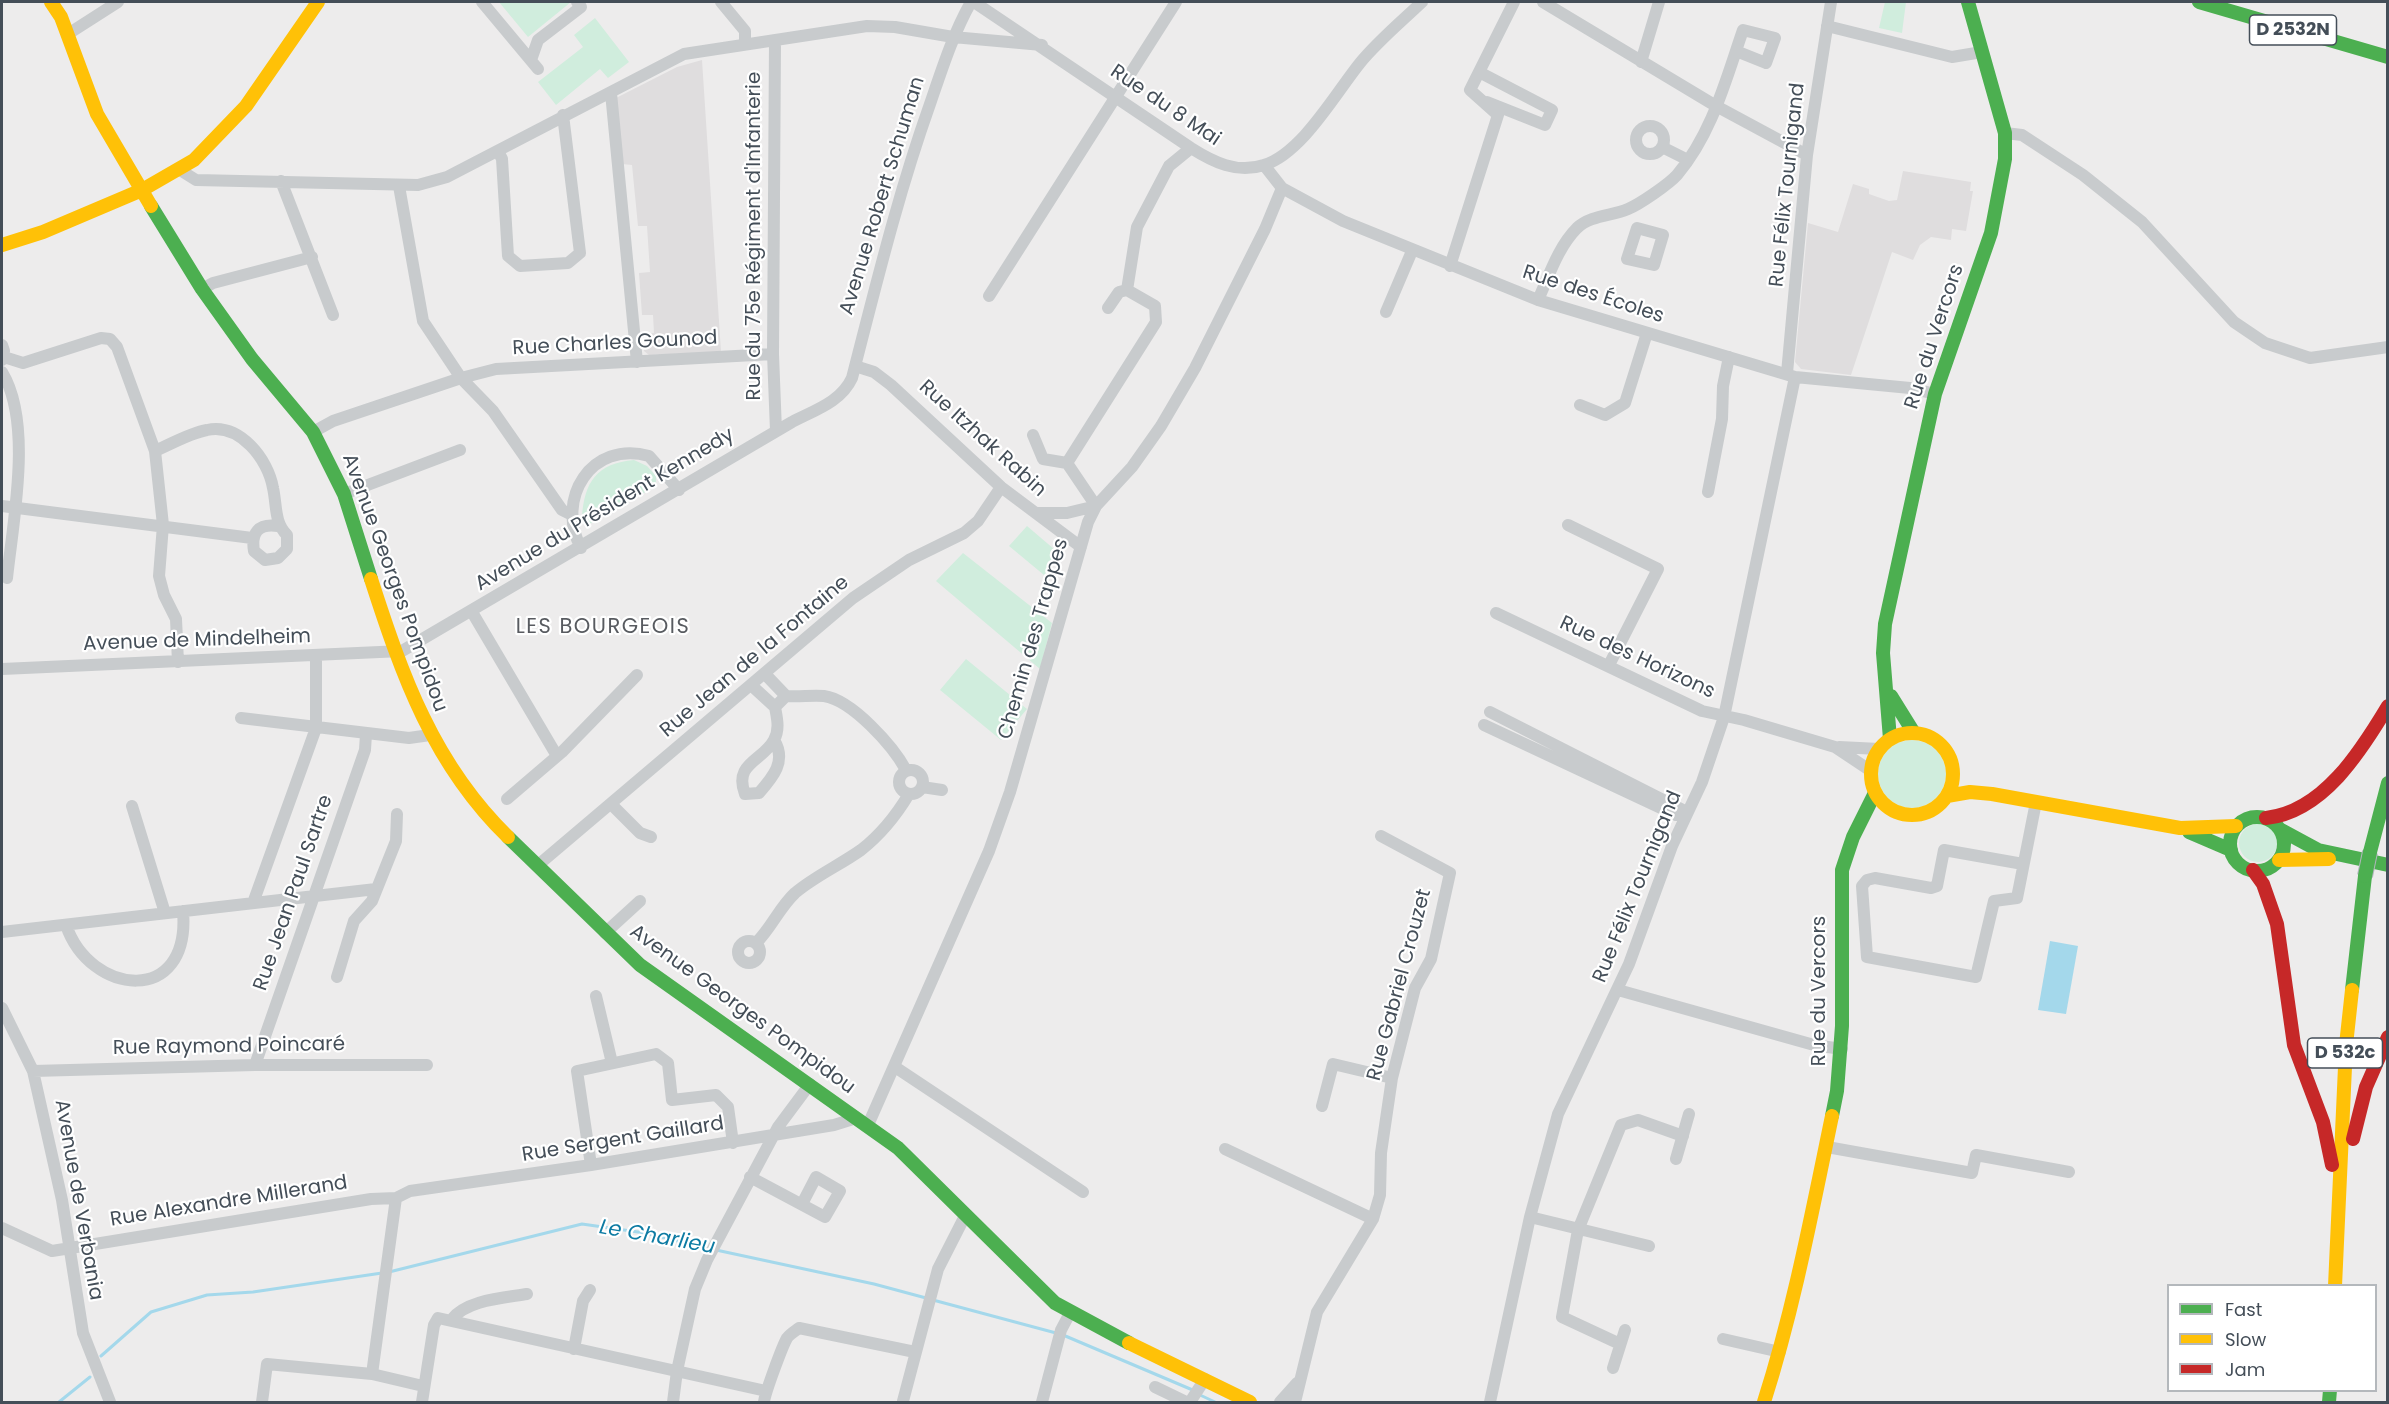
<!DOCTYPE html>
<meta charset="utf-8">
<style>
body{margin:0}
#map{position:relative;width:2389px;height:1404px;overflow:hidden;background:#edecec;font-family:Poppins,sans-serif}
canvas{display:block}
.frame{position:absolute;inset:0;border:3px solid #444e58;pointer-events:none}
.legend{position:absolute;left:2167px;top:1284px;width:210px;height:108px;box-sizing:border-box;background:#fff;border:2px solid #b4b8bc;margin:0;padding:8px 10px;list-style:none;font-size:18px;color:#444e58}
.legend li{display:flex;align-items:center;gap:12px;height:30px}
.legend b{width:30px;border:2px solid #b4b8bc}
</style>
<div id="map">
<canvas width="2389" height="1404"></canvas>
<div class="frame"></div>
<ul class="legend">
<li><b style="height:8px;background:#4caf50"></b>Fast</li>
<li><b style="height:8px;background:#ffc107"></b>Slow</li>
<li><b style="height:8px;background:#c62828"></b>Jam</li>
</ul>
</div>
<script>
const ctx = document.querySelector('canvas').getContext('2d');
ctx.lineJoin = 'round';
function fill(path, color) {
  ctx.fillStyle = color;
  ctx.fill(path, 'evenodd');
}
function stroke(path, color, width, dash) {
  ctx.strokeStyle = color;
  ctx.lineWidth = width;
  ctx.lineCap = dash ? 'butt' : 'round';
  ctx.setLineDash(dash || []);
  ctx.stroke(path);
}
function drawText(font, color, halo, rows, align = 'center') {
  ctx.font = font + ' Poppins,sans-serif';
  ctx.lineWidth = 4.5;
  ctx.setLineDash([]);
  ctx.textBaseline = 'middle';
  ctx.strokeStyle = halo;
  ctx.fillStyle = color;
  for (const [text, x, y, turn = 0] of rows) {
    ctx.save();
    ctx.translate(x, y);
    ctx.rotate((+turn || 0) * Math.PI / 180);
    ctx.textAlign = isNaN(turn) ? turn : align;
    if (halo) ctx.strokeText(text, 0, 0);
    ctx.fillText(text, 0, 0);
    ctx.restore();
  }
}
const education = new Path2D(`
 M702,60L721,352L649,355L644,351L642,334L654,333L653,315H642L639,273L650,272L647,226H638L632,165L622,164L616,98L677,67Z
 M1903,171L1971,182L1970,191H1973L1966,231L1952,229L1951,240L1931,237L1920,245L1913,260L1892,252L1851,375L1801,369L1795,362L1808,223L1838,232L1853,184L1869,189V194L1889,201L1897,200Z`);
const green = new Path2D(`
 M499,2H571L528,37Z
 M1885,2H1906L1902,33L1879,28Z
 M595,18L629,62L608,78L600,69L556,105L538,82L583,47L574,35Z
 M634,460L647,466L656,476V486L588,525L582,518C584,482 597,463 634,460Z
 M1027,526L1061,555L1044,575L1009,546Z
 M963,553L1052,623L1040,669L936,581Z
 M966,659L1027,709L1001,740L940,690Z
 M1878 774a34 34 0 1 1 68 0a34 34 0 1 1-68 0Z
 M2239 843a19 19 0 1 1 38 0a19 19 0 1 1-38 0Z`);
const water = new Path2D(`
 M2050,941L2078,946L2066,1014L2038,1010Z`);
const stream = new Path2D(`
 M716,1250L874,1284L926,1298
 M389,1272L582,1224L645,1233L710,1249
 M933,1300L1056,1333
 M1063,1335L1195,1391
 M101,1356L151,1312L207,1295L253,1292L382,1273
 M1200,1395L1215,1402
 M59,1402L90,1377`);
const street = new Path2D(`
 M482,2L538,69
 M721,2L745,31V44
 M974,2L1191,148C1213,162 1237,174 1264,165C1302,153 1335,94 1360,63C1378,41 1401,22 1422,2
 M1543,2L1716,106L1807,155
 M1827,26L1952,57L1982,52
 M68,34L118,2
 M775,41L773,354L776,431
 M531,60L538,40L581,7L577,2
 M1641,62L1659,2
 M1479,72L1552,110L1545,125L1487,102
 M611,93L637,362
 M1636 140a14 14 0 1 1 28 0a14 14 0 1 1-28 0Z
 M2005,133L2022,135L2083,175L2142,222L2234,322L2265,343L2310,358L2388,347
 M1662,147L1688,160
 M498,151L502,159L508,256L520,266L568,263L580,253L563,115
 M1264,165L1282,188L1343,221L1538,300L1795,377L1910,388L1935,394
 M180,170L196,180L418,185L447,177L684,54L867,26L895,27L953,37L1042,45
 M281,181L333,315
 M399,186L423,321L461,378L493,411L562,510L572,515
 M1637,228L1663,235L1654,265L1627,259Z
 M1450,266L1498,115L1470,90L1514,2
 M202,289L213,283L312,257
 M989,296L1176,2
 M1538,300C1549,276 1558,247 1577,228C1591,215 1612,216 1628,209C1640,204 1669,184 1677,175C1712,134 1726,79 1743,30L1775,38L1766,63L1736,51
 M1108,308L1119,292L1127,290
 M1386,312L1412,251
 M2,345L4,351L2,360
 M4,357L23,363L101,338L110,339L117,347L155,451L163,525L159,576L164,595L176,619L178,662
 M855,366L874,372L891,385L1001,487L1081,547
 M2,372C33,423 13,521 7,578
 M1787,373L1807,155L1831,2
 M1580,405L1605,415L1625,403L1647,333
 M313,432L333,421L461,378L496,369L773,354
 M1033,435L1043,459L1067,463
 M155,451C171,444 190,433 207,430C240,423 268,459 273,488C277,506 274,522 287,535V549L278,558L265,560L254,551C251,533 258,523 278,526
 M1067,463L1156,322L1155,306L1127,290L1137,227L1169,166L1191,148
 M1708,492L1722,419L1723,386L1729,357
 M344,494L460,450
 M2,506L252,538
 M1036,513H1067L1096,506L1067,463
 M1568,525L1658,569L1609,665
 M581,548C555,499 591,440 649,456L679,490
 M472,612L557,756
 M1496,613L1702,711L1744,720L1835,747L1871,771
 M2,669L402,651L792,422C815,410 841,402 852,378C876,285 898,194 930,104C942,69 953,34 971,2
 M751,685L775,707L786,696L765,674
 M786,696C799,697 812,695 824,696C852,700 893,746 906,770
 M1490,712L1687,812
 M241,718L409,738L430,735
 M1484,725L1676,815
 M774,740C787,761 773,777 759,793L745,794C733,763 763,761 774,740C780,729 777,718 775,707
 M1839,747L1879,749
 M899 782a12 12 0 1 1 24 0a12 12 0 1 1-24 0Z
 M922,787L942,790
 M507,799L562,752L637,675
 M611,804L640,833L651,837
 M132,806L165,913
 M2023,864L1944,850L1937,886L1931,888L1875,878L1867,880L1862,886L1867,957L1976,977L1994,901L2017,898L2036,802
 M537,866L853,598L909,560L964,533L978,521L1001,487
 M253,903L316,728V656
 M66,925C90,996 191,1007 183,911
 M2,932L376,889
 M605,933L640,901
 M738 952a11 11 0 1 1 22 0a11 11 0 1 1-22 0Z
 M756,943C772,927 779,908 795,893C815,876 840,865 861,850C879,836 897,814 909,794
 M337,977L354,921L372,901L396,841L397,814
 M1618,990L1814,1045L1842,1049
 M596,996L612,1063
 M2,1008L33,1071L62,1200L83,1333L110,1402
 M255,1065L365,750L366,734
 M895,1067L1083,1192
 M33,1071L255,1065H427
 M1322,1106L1333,1064L1392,1078
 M868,1125L989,851L1010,792L1088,522L1096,506L1132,467L1161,426L1195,368L1265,229L1282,188
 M1827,1147L1972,1173L1976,1155L2069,1172
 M1225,1149L1373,1219
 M1676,1159L1689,1114
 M591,1165L577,1071L656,1054L668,1063L672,1100L716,1095L728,1107L733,1143
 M750,1177L825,1217L840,1191L816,1177L802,1204
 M1530,1217L1649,1246
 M2,1228L52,1251L371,1199L396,1198L410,1191L591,1165L834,1125L850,1120L854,1116
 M451,1320C466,1300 503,1298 527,1294
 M1723,1339L1780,1352
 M1620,1344L1562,1317L1578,1230L1621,1125L1638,1120L1683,1136
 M574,1349L583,1301L590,1290
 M1613,1368L1625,1330
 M372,1374L396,1198
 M1155,1387L1186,1402
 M903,1401L938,1269L966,1214
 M262,1402L267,1364L372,1374L423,1386
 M422,1402L434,1325L438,1318L766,1391
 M673,1402L677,1371L695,1289L707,1260L778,1127L810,1084
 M764,1402C765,1393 782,1347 787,1338C790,1334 795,1331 799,1328L915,1352
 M1042,1402L1061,1330L1070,1313
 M1190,1402L1205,1379
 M1280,1402L1297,1383
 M1295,1402L1317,1312L1373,1219L1380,1195L1381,1153L1392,1078L1415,988L1431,959L1450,873L1381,836
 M1490,1402L1530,1217L1558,1114L1629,964L1672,846L1702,782L1724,717L1795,377`);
const fast = new Path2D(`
 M2199,2L2388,57
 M151,206L202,289L252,359L313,432L344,494L371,579
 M1891,696L1914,733
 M1890,739L1883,653L1885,624L1935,394L1991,233L2005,159V133L1968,2
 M2230 844a27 27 0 1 1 54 0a27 27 0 1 1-54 0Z
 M2281,830L2318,850L2388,865
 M2189,832L2231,850
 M508,837L640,965L898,1148L1055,1303L1129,1343
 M2370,852L2388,783
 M2352,990L2365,876
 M1832,1116L1837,1091L1842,1026V870L1853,837L1875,793
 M2329,1402L2330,1390`);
const slow = new Path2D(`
 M51,2L61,17L97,114L151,206
 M2,245L43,232L142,190L194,160L246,106L318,2
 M371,579C402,675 433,764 508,837
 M1871 774a41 41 0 1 1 82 0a41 41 0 1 1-82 0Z
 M1947,796L1970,792L1992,794L2180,828L2236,826
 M2279,860L2329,859
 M2335,1286L2346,1045L2352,990
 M1129,1343L1250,1402
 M1764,1402C1794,1308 1812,1212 1832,1116`);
const jam = new Path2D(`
 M2266,818C2323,812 2361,751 2388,706
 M2253,870L2263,884L2277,924L2294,1045L2323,1122L2332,1165
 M2353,1139L2366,1087L2388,1037`);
const fastBridge = new Path2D(`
 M2365,876L2370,852`);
const shields = [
 [2293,30,87],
 [2345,1053,75]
];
const shieldNames = [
 ["D 2532N",2293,30],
 ["D 532c",2345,1053]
];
const streetNames = [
 ["Rue du 8 Mai",1165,106,34],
 ["Rue Félix Tournigand",1788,185,-84],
 ["Avenue Robert Schuman",883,196,-73],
 ["Rue du 75e Régiment d'Infanterie",755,236,-90],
 ["Rue des Écoles",1593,295,18],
 ["Rue du Vercors",1935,337,-72],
 ["Rue Charles Gounod",615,344,-3],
 ["Rue Itzhak Rabin",982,439,42],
 ["Avenue du Président Kennedy",605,510,-31],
 ["Avenue Georges Pompidou",394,583,70],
 ["Chemin des Trappes",1034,639,-74],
 ["Avenue de Mindelheim",197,641,-2],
 ["Rue Jean de la Fontaine",755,657,-40],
 ["Rue des Horizons",1637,658,25],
 ["Rue Félix Tournigand",1638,887,-68],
 ["Rue Jean Paul Sartre",294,893,-71],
 ["Rue Gabriel Crouzet",1400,985,-75],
 ["Rue du Vercors",1820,991,-90],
 ["Avenue Georges Pompidou",742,1010,36],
 ["Rue Raymond Poincaré",229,1047,-1],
 ["Rue Sergent Gaillard",623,1140,-9],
 ["Avenue de Verbania",78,1200,80],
 ["Rue Alexandre Millerand",229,1202,-9]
];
const neighbourhoodNames = [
 ["LES BOURGEOIS",603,628]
];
const waterNames = [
 ["Le Charlieu",657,1238,10]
];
fill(education, '#dfddde');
fill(green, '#d0eddd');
fill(water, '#a4d8eb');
stroke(stream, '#a4d8eb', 3);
stroke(street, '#c8cbcd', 12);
stroke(fast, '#4caf50', 14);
stroke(slow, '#ffc107', 14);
stroke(jam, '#c62828', 14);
stroke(fastBridge, '#b2b6bc', 16, []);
stroke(fastBridge, '#4caf50', 14);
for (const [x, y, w] of shields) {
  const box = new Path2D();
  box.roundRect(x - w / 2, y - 15, w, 30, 4.5);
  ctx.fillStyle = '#fff';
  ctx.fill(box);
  stroke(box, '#444e58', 1.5);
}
drawText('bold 18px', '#444e58', null, shieldNames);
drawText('20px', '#444e58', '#fff', streetNames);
ctx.letterSpacing = '1.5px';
drawText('21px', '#585b60', '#fff', neighbourhoodNames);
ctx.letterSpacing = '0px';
drawText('italic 21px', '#0d7ba3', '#fff', waterNames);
</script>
